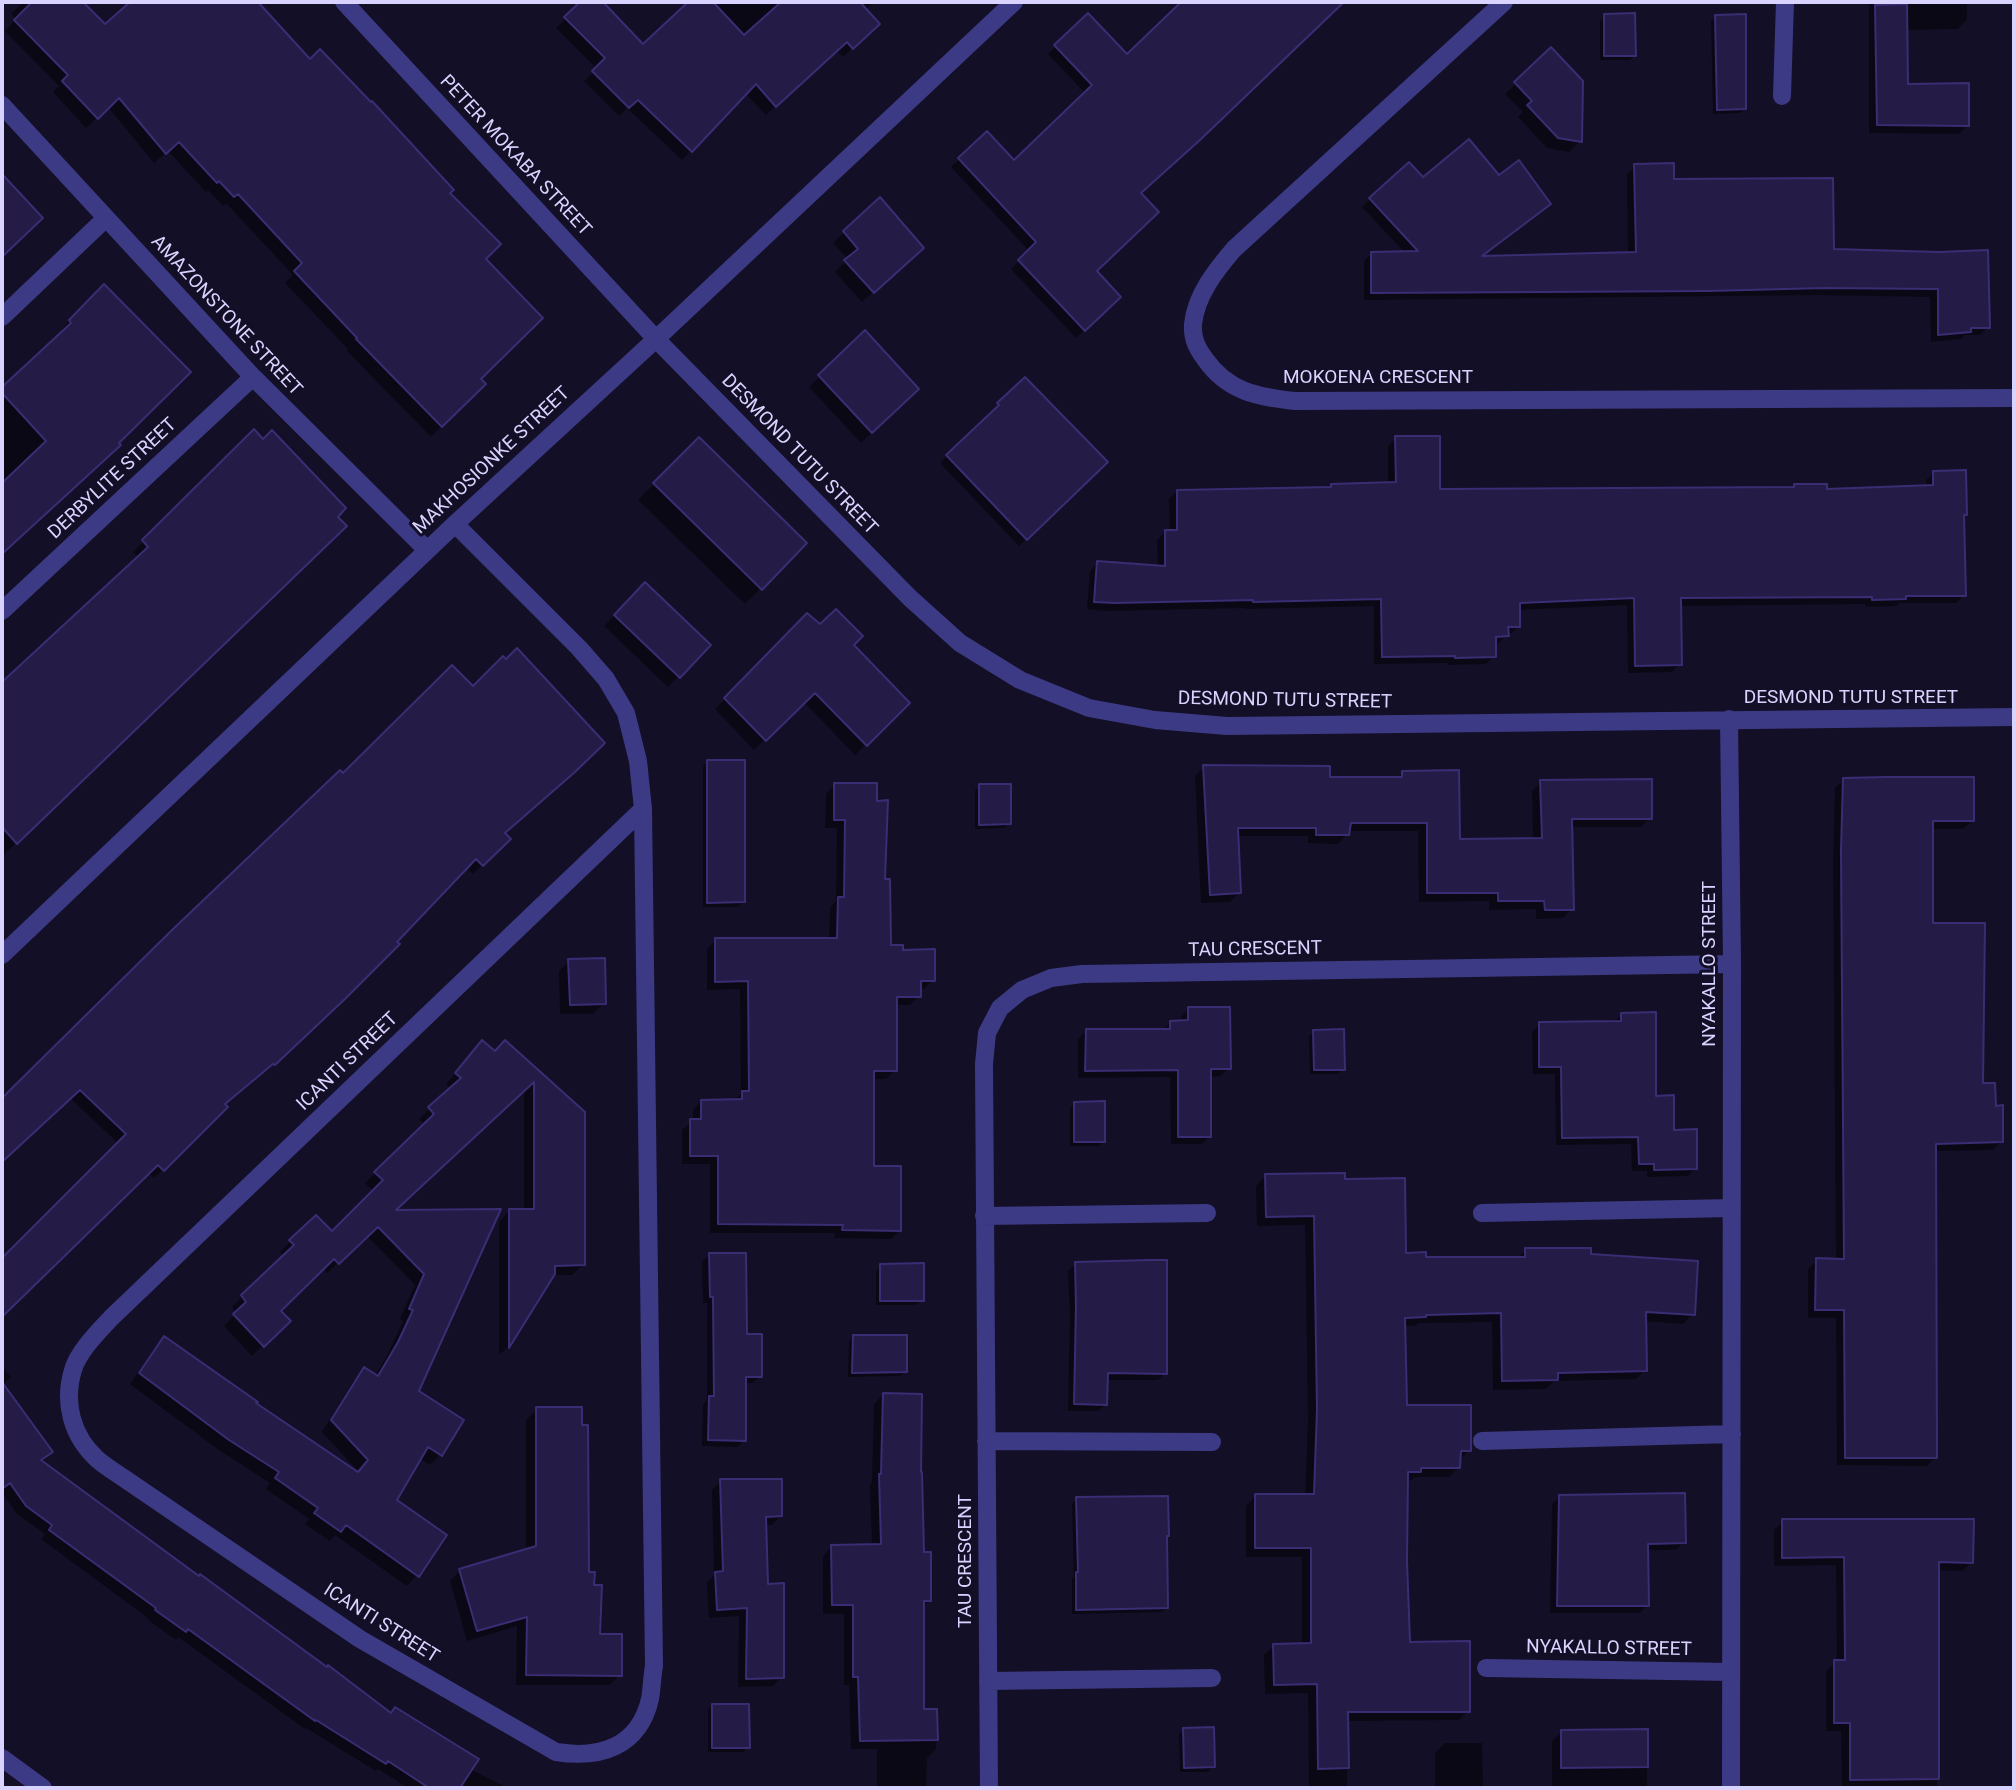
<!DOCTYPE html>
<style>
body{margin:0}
#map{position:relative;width:2016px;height:1790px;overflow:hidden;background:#130f26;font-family:Roboto,sans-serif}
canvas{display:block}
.frame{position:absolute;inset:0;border:4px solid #d9d4ff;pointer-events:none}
</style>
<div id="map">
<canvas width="2016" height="1790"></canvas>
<div class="frame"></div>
</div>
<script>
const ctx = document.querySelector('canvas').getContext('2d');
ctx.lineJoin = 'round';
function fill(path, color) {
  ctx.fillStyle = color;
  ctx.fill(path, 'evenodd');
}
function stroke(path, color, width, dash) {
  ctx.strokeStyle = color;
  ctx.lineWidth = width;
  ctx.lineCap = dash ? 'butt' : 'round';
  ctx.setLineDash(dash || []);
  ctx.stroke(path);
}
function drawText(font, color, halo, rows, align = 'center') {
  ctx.font = font + ' Roboto,sans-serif';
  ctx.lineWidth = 6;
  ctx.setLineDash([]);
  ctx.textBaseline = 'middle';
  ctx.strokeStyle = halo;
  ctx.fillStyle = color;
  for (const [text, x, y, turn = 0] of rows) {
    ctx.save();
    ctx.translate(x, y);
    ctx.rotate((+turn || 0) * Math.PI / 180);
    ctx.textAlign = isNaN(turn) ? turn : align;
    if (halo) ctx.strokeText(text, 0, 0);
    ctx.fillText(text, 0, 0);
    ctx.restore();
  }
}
const shadow = new Path2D(`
 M18,2H80L105,27L132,2H255L310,61L448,194L483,259L479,379L484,384L431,437L347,351L348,349L285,283L293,275L226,203L223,206L208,190L206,192L168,151L154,163L108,107L86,128L53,92L59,86L5,31L16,19L11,14L21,5Z
 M583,2H601L643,46L691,2H874L865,10L869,34L843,57L836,50L766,115L745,93L682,160L627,108L619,116L584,81L597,69L556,28Z
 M1184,2H1342L1139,194L1095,271L1118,297L1076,338L1011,269L1029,251L951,167L987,133L1014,162L1086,94L1048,54L1088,15L1127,56Z
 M1869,2H1967V20L1958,29L1906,30V86L1968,125L1959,134L1869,133Z
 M1604,16L1634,55L1630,60H1600V21Z
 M1716,17L1745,109L1740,113L1713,114L1711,21Z
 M1551,50L1580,141L1569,152L1547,148L1518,117L1523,112L1505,94Z
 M1635,166L1832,250L1939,253L1988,327L1980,335H1965L1961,339L1931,342L1930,297L1815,295L1364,300V261L1372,253H1405L1362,207L1370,199L1422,180L1499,178L1549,204L1480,257L1628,254L1627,174Z
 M880,200L911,258L862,302L835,272L848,259L833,243Z
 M104,286L15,540L2,552V390L62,334L60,331Z
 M865,333L917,389L861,443L809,387Z
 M1025,379L1105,462L1019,546L940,463Z
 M254,431L45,816L2,856V685L139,558L133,552Z
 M1396,438L1438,491L1791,489L1794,486L1825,490L1926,487V480L1934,473L1963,516L1964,595L1956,603H1900L1896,606L1865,607V604L1679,606L1680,664L1672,672L1628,673L1627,605L1518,610L1519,626L1511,634H1507L1499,643L1494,644V656L1486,664L1448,665V663L1374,664V606L1246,609V608L1106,611L1087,609L1090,571L1098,563L1158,568L1157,540L1165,532H1170L1169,499L1177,491L1329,489L1332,486L1388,484V446Z
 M699,439L805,543L745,604L638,500Z
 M645,584L709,645L668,687L604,626Z
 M808,615L820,626L851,645L908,703L855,755L804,702L754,750L715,709Z
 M707,762L743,902L738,907H703V767Z
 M1204,767L1328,778L1397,779L1403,772L1458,841L1533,840L1532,791L1541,782L1650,818L1641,827H1571L1572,909L1563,918L1536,919V909L1489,910V901L1419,902L1418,831H1348L1347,834L1338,844L1308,843V836H1237L1239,893L1230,902L1201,903L1195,776Z
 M1844,780L1972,821L1963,829H1931V925L1981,1085L1994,1107L2002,1141L1993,1150L1934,1151L1935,1457L1927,1466L1837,1465L1836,1318H1808V1269L1817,1260H1836L1833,860L1835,788Z
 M834,785L883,881L889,947L901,952L933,980L924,989H919V996L910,1005H895V1070L886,1079H872V1168L900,1230L891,1239L834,1238L835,1233H710V1164H682V1130L693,1121V1110L701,1101H734L741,1094L740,989L707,990V949L716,940L829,939L830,908L836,901L837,828H825L826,794Z
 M980,786L1009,824L1004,828L975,829V791Z
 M503,834L508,839L473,874L466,867L335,1007L265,1073L264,1071L224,1105L226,1107L154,1178L148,1172L2,1315V1258L119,1144L70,1098L2,1160V1095L5,1092L8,1094Z
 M569,961L604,1003L593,1014H560L559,971Z
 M1189,1009L1229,1068L1221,1076L1209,1077L1210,1136L1202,1144H1171L1170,1077L1078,1078V1039L1087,1031L1163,1030L1171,1022H1181V1017Z
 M1622,1015L1654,1097L1695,1168L1688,1176L1647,1177V1171H1632L1631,1144L1556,1145L1555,1074H1533L1532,1032L1540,1024L1614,1022Z
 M1314,1031L1343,1069L1338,1074H1310L1309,1036Z
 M482,1042L583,1113V1265L572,1275H552L508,1347L499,1355V1222L509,1211H524V1090L393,1212L498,1211L417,1392L462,1420L440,1455L430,1465L419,1458L395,1500L417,1575L407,1586L335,1535L330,1541L305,1524L309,1519L266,1489L270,1483L219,1450L130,1384L154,1349L165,1339L254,1404L359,1475L360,1473L322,1432L354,1380L365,1369L375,1376L388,1354L403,1321L400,1319L415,1285L367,1236L327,1273L323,1268L278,1311L288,1321L252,1356L224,1326L237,1313L232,1307L284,1256L280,1252L316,1217L332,1234L374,1192L365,1183L425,1125L419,1119L451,1089L446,1084Z
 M1075,1103L1104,1141L1099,1146H1070V1108Z
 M1266,1176L1343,1181L1404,1254L1424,1259H1517L1526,1250L1589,1256L1693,1314L1683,1324L1644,1321L1645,1370L1636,1379L1554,1381L1546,1389L1493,1390L1492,1322L1418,1323L1415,1326H1404L1405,1407L1469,1450L1459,1461V1467L1449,1477H1415L1410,1481H1406L1408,1644L1468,1711L1459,1720L1347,1721V1788H1309L1308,1693L1265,1694L1264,1655L1274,1646L1302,1645V1557H1246V1506L1256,1496H1305L1308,1420L1305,1225L1257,1226L1256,1186Z
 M709,1255L746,1335L760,1376L753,1383H744L745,1440L738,1447L702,1446L703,1405L707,1400V1303H703L702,1262Z
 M1075,1264L1165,1373L1158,1380H1106V1404L1098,1411H1068L1070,1314L1068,1271Z
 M881,1266L922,1300L917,1305H876V1271Z
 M853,1337L905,1372L900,1376L848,1377L849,1342Z
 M2,1367L11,1377L2,1385L51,1451L40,1462L390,1714L470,1769L508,1788H408L378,1769L376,1771L306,1728L305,1729L178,1637L176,1640L147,1619L148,1618L41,1539L45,1534L17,1514L2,1493Z
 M883,1395L919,1474L922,1553L930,1600L922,1607L923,1711H936V1749L927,1758L926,1788H877V1749H851L849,1685H844V1614H823V1556L832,1546H872L870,1485L872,1482L874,1404Z
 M537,1409L587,1574L599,1636L620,1675L609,1685H516L517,1626L467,1641L450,1581L460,1570L526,1551V1420Z
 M721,1481L780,1516L772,1525H764L766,1585L782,1677L773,1686L738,1687L739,1616L709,1618L707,1582L714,1575L712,1490Z
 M1560,1497L1684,1542L1676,1550H1647V1605L1640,1613H1550L1552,1504Z
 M1077,1499L1166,1608L1162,1612L1072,1614V1578L1074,1577L1072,1504Z
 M1783,1521L1971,1562L1963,1571L1937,1570V1788H1842L1841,1731H1826V1671L1837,1662L1836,1565L1774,1566V1530Z
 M713,1706L748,1747L743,1752H708V1710Z
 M1184,1730L1213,1767L1208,1772H1180L1179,1734Z
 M1647,1730V1788H1552V1741L1562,1731Z
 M1445,1743H1482L1483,1788H1435V1753Z`);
const building = new Path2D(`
 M32,2H83L105,24L130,2H258L310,59L320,49L371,102L372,101L454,190L450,193L501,244L486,259L543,318L481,379L486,384L442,427L356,339L357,338L294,271L302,263L238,194L234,197L219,181L217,183L179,142L166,154L119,98L98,119L62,81L68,75L14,20Z
 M580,2H603L643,44L688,2H713L744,35L781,2H860L880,24L853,49L847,42L776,107L756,84L692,152L638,100L629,108L592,71L605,58L564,17Z
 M1181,2H1344L1200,140L1141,193L1159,212L1097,271L1121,297L1085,331L1018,260L1036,242L958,158L987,131L1014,160L1092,85L1054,45L1088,13L1127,54Z
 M1907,4L1908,84L1969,83V126L1877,125L1875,5Z
 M1635,13L1636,56H1604V14Z
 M1746,14V109L1717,110L1715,15Z
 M1551,47L1583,81L1582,142L1558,138L1527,105L1532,101L1514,82Z
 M1469,139L1499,175L1519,160L1551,204L1482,256L1636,252L1634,164L1674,163V179L1833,178L1834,249L1939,252L1988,250L1990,328H1971V332L1938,335V289L1824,288L1709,291L1371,293V252L1418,251L1369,198L1409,162L1423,177Z
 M2,174L43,218L2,257Z
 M880,197L924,248L874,293L844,260L858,249L843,231Z
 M104,284L191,372L119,443L121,445L2,554V483L46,441L2,393V387L71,323L69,320Z
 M865,330L919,389L872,433L818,375Z
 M1025,377L1108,462L1027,540L946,455L999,405L997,403Z
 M254,429L263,439L272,430L346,508L338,517L347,526L17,844L2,827V682L148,547L142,540Z
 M1395,436H1440V489L1794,487V484H1827V489L1933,485V471L1966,470L1967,515H1964L1966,596H1906V599L1872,600V597L1681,598L1682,665L1635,666L1634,598L1520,603V627H1508L1509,636L1496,637V657L1455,658V656L1382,657L1381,599L1253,602V600L1115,603L1094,602L1097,561L1165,566V530H1177V490L1331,487V484L1396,482Z
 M699,437L807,543L762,590L653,483Z
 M645,582L711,645L680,678L614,615Z
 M836,609L863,636L854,645L910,703L867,746L815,693L766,741L724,698L807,613L820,624Z
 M517,648L605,743L575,772L505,833L511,839L483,866L476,859L397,942L400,944L346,998L275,1065L273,1064L225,1104L228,1107L164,1171L158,1165L2,1317V1258L126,1134L80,1090L2,1162V1098L171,931L340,770L343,773L452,665L473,686L503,656L506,659Z
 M707,760H745V902L707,903Z
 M1203,765L1330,766V777H1402V771L1459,770L1460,839L1542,838L1540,780L1652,779V819H1572L1574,910H1545L1544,901H1498V893H1427V823H1351L1349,835H1316V828H1238L1241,893L1210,895Z
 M1886,777H1974V821H1933V923H1985L1983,1083H1995L1996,1106L2003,1105V1142L1936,1144L1937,1458H1845L1844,1310H1815L1816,1258L1844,1259L1841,851L1843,778Z
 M834,783H877V801L888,800L885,879H890L891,945H903V950L935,949V981H921V997H897V1071H874V1166H901V1231L842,1230L843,1225L718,1224V1156H690V1119H701V1100L742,1099V1091H749L748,981L715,982V938H837L838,897H844L845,820H834Z
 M979,784H1011V824L979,825Z
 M605,958L606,1004L570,1005L568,959Z
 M1188,1007H1230L1231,1069H1211V1137H1178V1070L1085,1071L1086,1029H1170V1021L1188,1020Z
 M1656,1012V1096L1674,1095V1130L1697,1129V1169L1654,1170V1164H1639L1638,1137L1562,1138L1561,1067H1539V1022L1621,1021V1013Z
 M1344,1029L1345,1070H1314L1313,1030Z
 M482,1040L495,1051L505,1040L585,1112V1265L555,1266V1274L509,1348V1209H534V1082L396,1210L501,1209L419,1391L464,1420L442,1456L428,1447L397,1500L447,1535L419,1577L346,1525L341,1532L314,1513L318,1508L275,1478L279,1472L229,1440L139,1373L164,1336L258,1402L256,1403L358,1472L368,1460L331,1420L364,1367L378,1376L398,1342L413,1310L409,1309L424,1274L378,1227L339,1264L334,1259L281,1311L291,1321L264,1347L233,1314L246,1302L241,1295L294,1245L289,1240L316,1215L332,1231L383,1180L374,1172L434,1114L428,1107L461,1078L455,1073Z
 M1105,1101V1142H1074V1102Z
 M1345,1173V1179L1405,1178L1406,1253L1426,1252V1257H1525V1248H1591V1254L1698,1261L1695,1315L1646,1312L1647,1371L1558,1373V1380L1502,1381L1501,1313L1426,1315V1317L1405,1318L1407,1405H1471V1451H1461L1460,1468H1421V1472H1408L1407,1561L1410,1642L1470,1641V1712H1348L1349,1768L1318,1769L1317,1684L1274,1685L1273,1644L1311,1643V1548H1255V1494H1314L1317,1409L1314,1216L1266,1217L1265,1174Z
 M709,1253H746L747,1334H762V1377H746V1441L708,1440L709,1396H714L713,1297H710Z
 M1149,1260H1167V1374L1108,1373L1107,1405L1074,1404L1076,1306L1075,1262Z
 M924,1263V1301H880V1264Z
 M853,1335H907V1372L852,1373Z
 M2,1382L53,1452L41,1460L199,1576L200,1574L327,1667L328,1665L391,1713L395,1707L479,1759L460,1788H429L388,1761L386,1764L316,1720L315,1721L188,1629L186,1632L155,1610L156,1608L49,1530L52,1525L26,1506L10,1483L2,1489Z
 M883,1393L922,1394L921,1472H922L924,1552H931V1601H924V1709H937L938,1740L860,1741L858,1677H853V1605H832L831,1545L881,1544L879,1474H881Z
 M536,1407H582V1425H588L589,1572H595L594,1585H602L600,1634H622V1676L526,1675L527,1617L477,1631L459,1569L536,1546Z
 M720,1479H782V1516L766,1517L768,1584L784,1583V1678L746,1679L747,1608L717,1610L715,1572L723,1571Z
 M1685,1493L1686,1543L1648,1544L1649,1606H1557L1559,1495Z
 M1168,1496L1169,1536H1167L1168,1608L1076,1610V1572H1078L1076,1497Z
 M1782,1519H1974L1973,1563L1939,1562V1779L1850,1780V1723H1834V1660H1845L1844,1557L1782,1558Z
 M712,1704H749L750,1748H712Z
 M1214,1727L1215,1767L1184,1768L1183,1728Z
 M1648,1729V1767L1561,1768V1730Z`);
const minor = new Path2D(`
 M344,2L656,339L910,598L960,643L1020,680L1089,708L1155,720L1227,726L2014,717
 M1504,2L1234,249C1216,270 1196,295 1193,324C1192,339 1197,348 1205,359C1228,392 1258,397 1295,401L2014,398
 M1782,96L1785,2
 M2,105L253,377L427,550
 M2,317L105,219
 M455,524L579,648L606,679L626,713L638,761L643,809L654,1666C652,1676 652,1688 650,1699C639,1747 600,1759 556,1752L360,1639L128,1481C118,1474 106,1467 97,1459C72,1436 63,1403 73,1370C78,1352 98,1332 111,1318L643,809
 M2,611L253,377
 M1729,719L1732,964L1731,1788
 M2,955L455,524L656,339L1014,2
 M1482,1213L1732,1208
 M984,1216L1207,1213
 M986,1441L1212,1442
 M1482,1441L1732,1434
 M1486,1668L1731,1672
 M988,1681L1212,1678
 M2,1758L43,1788
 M989,1788L984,1064L987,1033L1000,1008L1022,990L1051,978L1082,974L1732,964`);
const streetNames = [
 ["PETER MOKABA STREET",515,156,47],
 ["AMAZONSTONE STREET",226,316,47],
 ["MOKOENA CRESCENT",1378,378],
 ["DESMOND TUTU STREET",799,455,46],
 ["MAKHOSIONKE STREET",492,461,-43],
 ["DERBYLITE STREET",113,479,-43],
 ["DESMOND TUTU STREET",1851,698],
 ["DESMOND TUTU STREET",1285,701,1],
 ["TAU CRESCENT",1255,950,-1],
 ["NYAKALLO STREET",1710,964,-90],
 ["ICANTI STREET",348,1062,-44],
 ["TAU CRESCENT",966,1561,-90],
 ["ICANTI STREET",381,1624,32],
 ["NYAKALLO STREET",1609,1649,1]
];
fill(shadow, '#0007');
fill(building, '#241b47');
stroke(building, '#3b2d73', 2);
stroke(minor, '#3d3a85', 18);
drawText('19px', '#d9d4ff', '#130f26', streetNames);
</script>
